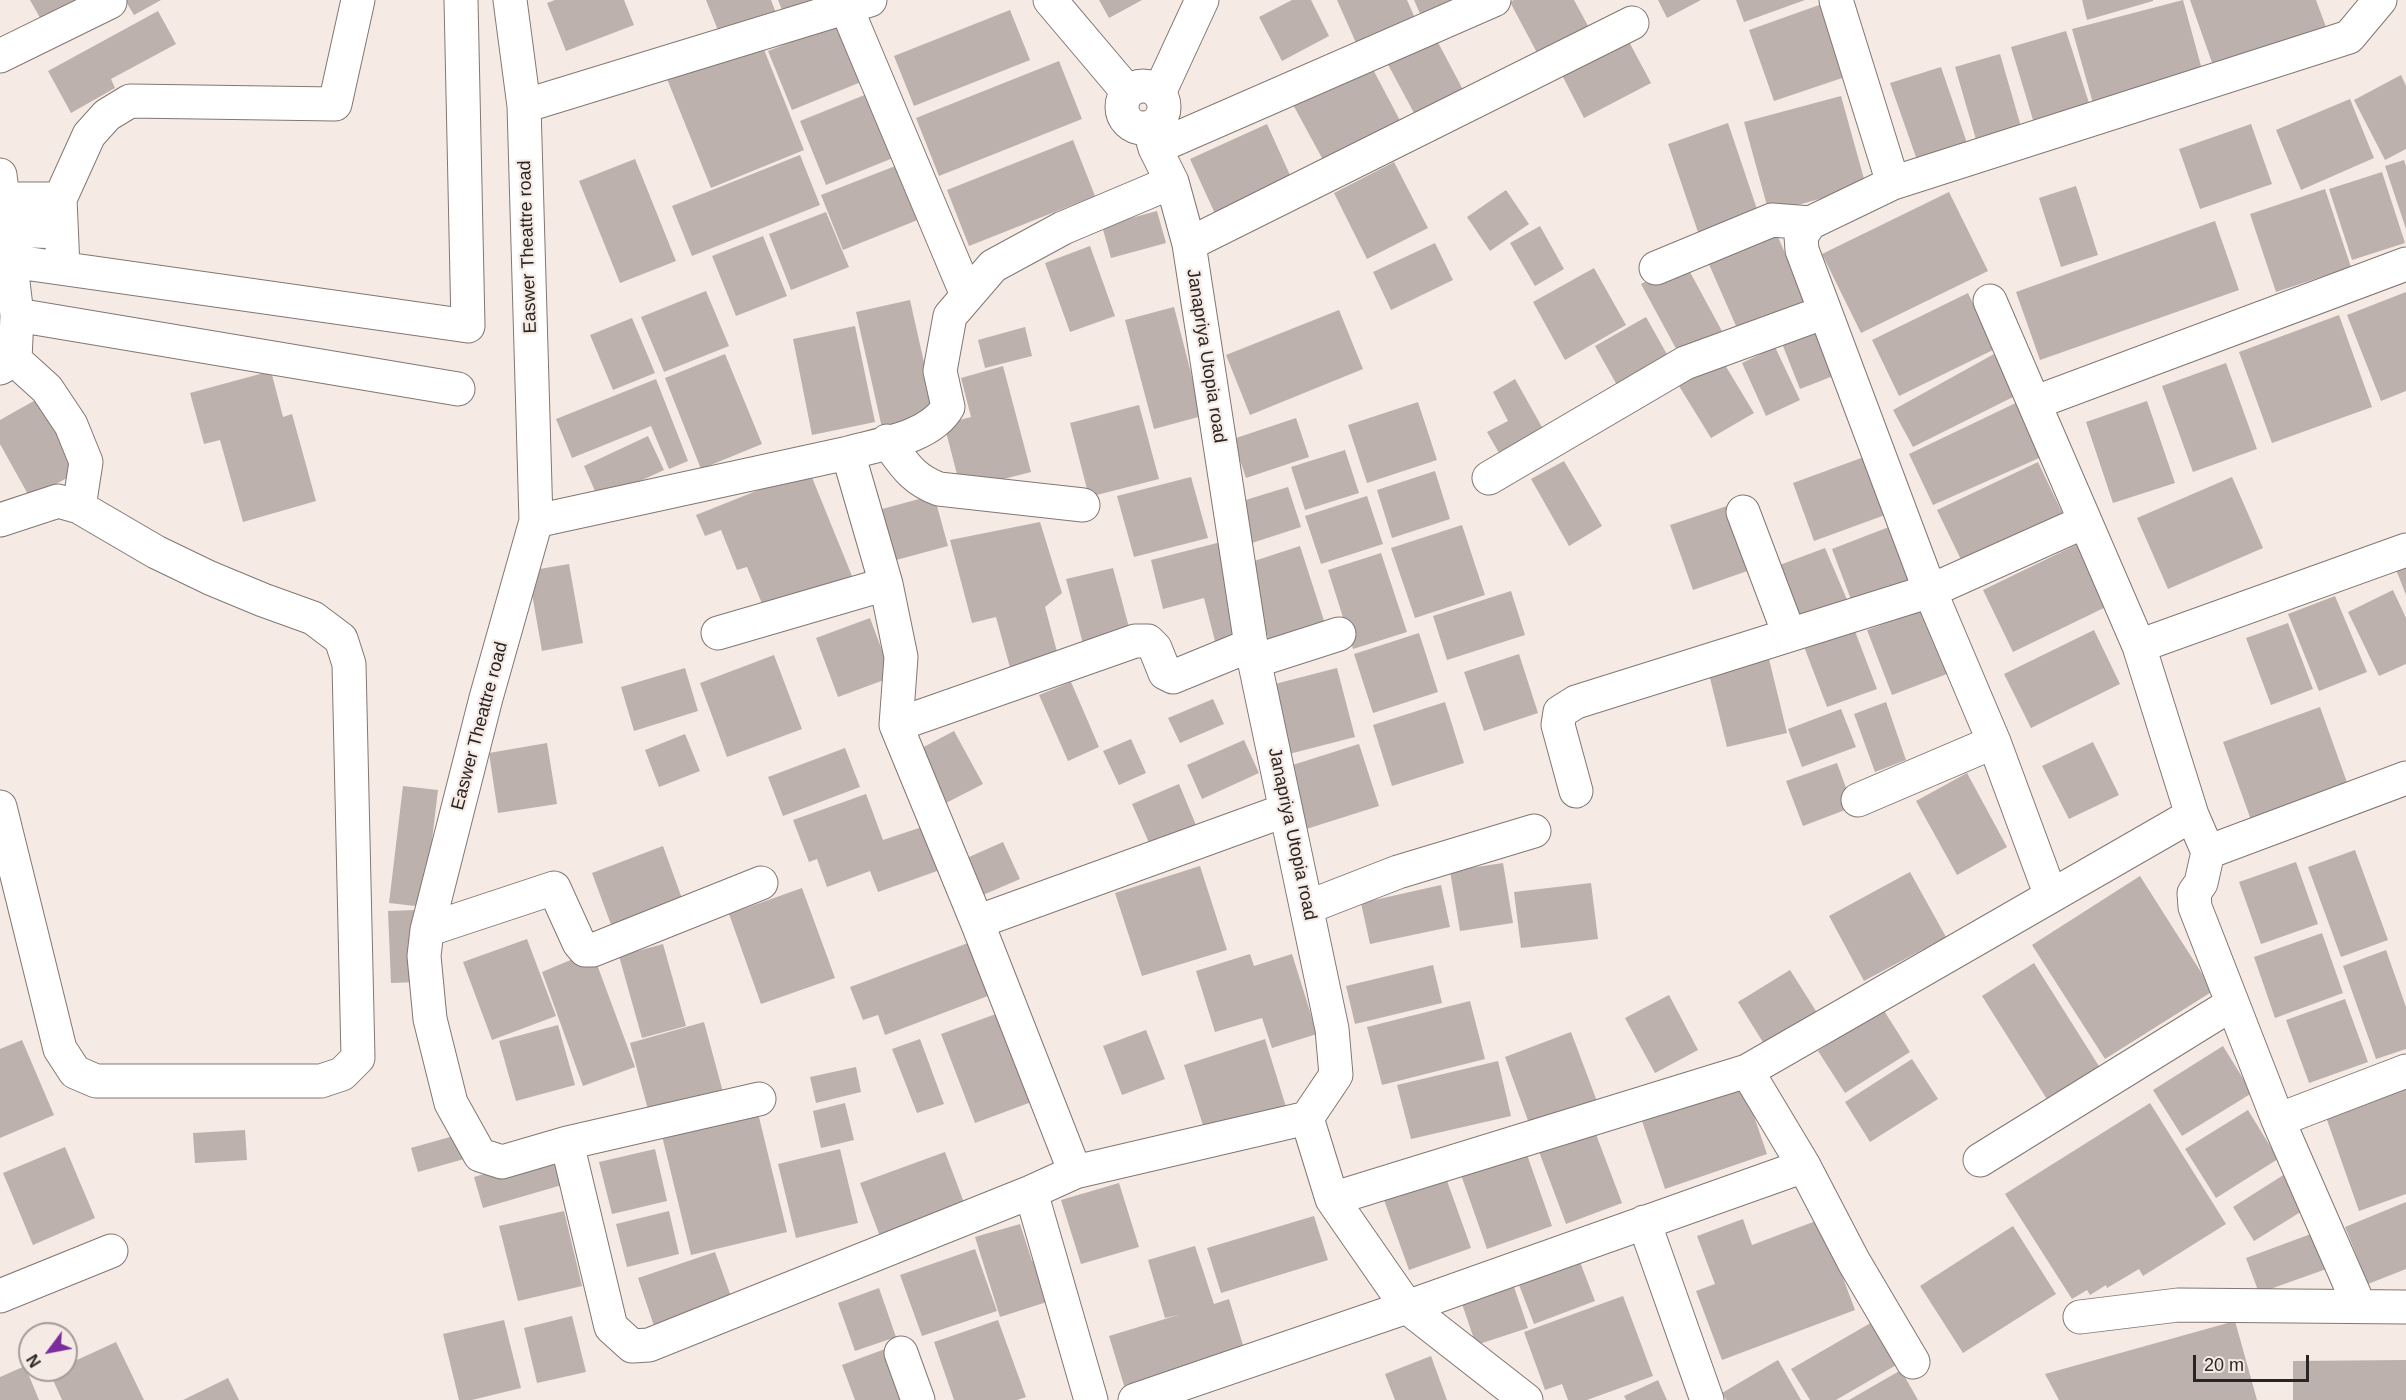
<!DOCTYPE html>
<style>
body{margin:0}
#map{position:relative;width:2406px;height:1400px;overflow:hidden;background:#f6eae5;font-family:Arial,sans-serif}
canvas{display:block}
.north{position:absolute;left:18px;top:1322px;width:60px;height:60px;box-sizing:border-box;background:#f6eae5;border:2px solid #a49b97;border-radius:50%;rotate:238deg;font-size:16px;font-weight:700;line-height:24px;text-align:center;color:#292523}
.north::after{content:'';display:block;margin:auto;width:21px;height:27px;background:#7b2d9e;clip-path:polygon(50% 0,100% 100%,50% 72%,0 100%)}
.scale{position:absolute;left:2193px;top:1355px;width:116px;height:27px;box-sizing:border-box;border:3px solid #292523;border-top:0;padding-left:8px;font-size:18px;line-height:21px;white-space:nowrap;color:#292523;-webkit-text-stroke:4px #f6eae5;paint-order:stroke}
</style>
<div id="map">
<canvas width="2406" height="1400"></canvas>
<div class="north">N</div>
<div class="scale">20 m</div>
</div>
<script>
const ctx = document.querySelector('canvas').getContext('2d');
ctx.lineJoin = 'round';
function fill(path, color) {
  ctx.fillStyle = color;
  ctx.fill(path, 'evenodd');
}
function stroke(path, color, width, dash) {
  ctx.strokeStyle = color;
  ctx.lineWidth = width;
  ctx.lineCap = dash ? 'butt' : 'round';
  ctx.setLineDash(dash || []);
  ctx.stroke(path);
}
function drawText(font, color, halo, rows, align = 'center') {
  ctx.font = font + ' Arial,sans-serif';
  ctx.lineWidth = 4.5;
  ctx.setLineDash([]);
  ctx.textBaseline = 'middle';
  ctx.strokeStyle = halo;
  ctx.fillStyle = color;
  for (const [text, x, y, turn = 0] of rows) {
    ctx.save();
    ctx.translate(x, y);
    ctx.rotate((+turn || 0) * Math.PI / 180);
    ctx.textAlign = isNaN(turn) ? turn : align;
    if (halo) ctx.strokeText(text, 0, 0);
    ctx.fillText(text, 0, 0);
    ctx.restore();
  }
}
const building = new Path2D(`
 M30,0H91L44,25Z
 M125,0H161L134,15Z
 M555,0H624L634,25L566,51L547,3Z
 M706,0H771L779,21L723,43Z
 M778,0H810L814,9L786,20Z
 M1099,0H1142L1109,18Z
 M1292,0H1311L1329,36L1282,61L1259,17Z
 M1337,0H1407L1415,18L1356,43Z
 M1414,0H1464L1422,18Z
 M1514,0H1574L1594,37L1543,64L1510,2Z
 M1658,0H1701L1667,18Z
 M1736,0H1805L1744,22Z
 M2082,0H2153V1L2087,20Z
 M2183,0L2204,77L2094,107L2072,29Z
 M2190,0H2316L2329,35L2216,74Z
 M1822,4L1848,76L1774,101L1749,30Z
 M1010,10L1030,60L914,106L894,56Z
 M158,11L176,44L111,79L115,88L71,113L48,71Z
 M842,22L866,80L792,110L768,51Z
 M2066,31L2089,103L2033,120L2011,47Z
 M1433,33L1469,101L1421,126L1385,59Z
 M1627,38L1651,83L1584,118L1561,73Z
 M761,42L804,150L711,188L667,79Z
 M2000,54L2022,130L1977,143L1955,67Z
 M1368,60L1404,128L1328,169L1291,101Z
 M1059,61L1082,119L939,176L916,118Z
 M1941,67L1968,146L1918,163L1890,83Z
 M2401,75L2406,86V149L2385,160L2354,100Z
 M872,92L898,156L826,185L800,121Z
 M1841,96L1866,186L1769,213L1744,122Z
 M2350,99L2374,158L2301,190L2276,130Z
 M1728,123L1761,221L1701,241L1668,144Z
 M1267,124L1294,184L1217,218L1190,159Z
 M2251,124L2272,184L2200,209L2179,149Z
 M1073,140L1095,196L969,246L947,190Z
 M800,155L820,205L692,256L672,206Z
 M635,159L676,261L620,283L579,181Z
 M2404,160L2406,166V229L2385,166Z
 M1394,162L1428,228L1367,259L1334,193Z
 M903,163L925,217L843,250L821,195Z
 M2382,172L2405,243L2352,260L2329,189Z
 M2076,186L2098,255L2061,267L2039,198Z
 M2325,189L2351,267L2276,292L2250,214Z
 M1506,190L1529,224L1490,251L1467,217Z
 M1949,192L1988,271L1861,333L1822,254Z
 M1157,211L1166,243L1111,258L1102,226Z
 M826,212L849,267L791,290L769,234Z
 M2215,221L2239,290L2040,360L2016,292Z
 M1540,226L1564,269L1535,286L1510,243Z
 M1773,226L1811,311L1740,335L1704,253Z
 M763,236L787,296L736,316L712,256Z
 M1435,243L1453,280L1391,310L1373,272Z
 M1090,246L1115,316L1070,332L1045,263Z
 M1684,261L1723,333L1680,356L1641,284Z
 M1594,268L1626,325L1565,360L1533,302Z
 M706,291L729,346L664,372L641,317Z
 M2406,292V391L2381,401L2347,315Z
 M1968,293L1995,349L1899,396L1872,340Z
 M910,300L936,416L882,428L856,312Z
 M1174,307L1202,416L1154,429L1125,320Z
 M1339,310L1363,369L1250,415L1226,355Z
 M2339,315L2372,407L2272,443L2239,352Z
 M1646,317L1673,365L1622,394L1595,346Z
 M632,318L655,373L613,390L590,335Z
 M1828,323L1846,371L1800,389L1781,341Z
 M855,326L875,422L812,435L793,339Z
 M1025,327L1032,356L985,368L978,340Z
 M1775,347L1800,400L1766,416L1742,363Z
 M725,354L762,444L701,469L665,378Z
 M1994,354L2017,395L1913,447L1893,410Z
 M1722,360L1754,413L1711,438L1679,386Z
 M2226,363L2257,449L2193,472L2162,386Z
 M1003,366L1031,472L961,490L944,424L971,417L961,378Z
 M271,371L283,417L292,414L316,501L243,522L220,440L204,444L190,393Z
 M656,379L688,461L669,469L651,426L572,458L556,419Z
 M1515,379L1547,436L1503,460L1487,432L1508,421L1493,392Z
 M39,398L80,471L30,498L0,444V420Z
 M2022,400L2046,455L1933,505L1909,454Z
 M2147,401L2175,483L2113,503L2086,422Z
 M1418,402L1437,460L1367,483L1348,425Z
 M1139,405L1159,479L1089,497L1070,423Z
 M1296,418L1309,457L1246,478L1233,439Z
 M648,436L664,470L599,500L584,466Z
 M1345,450L1359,493L1305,510L1291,467Z
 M1864,457L1885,515L1814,541L1793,483Z
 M1564,461L1602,526L1569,546L1531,479Z
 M2038,462L2067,523L1967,572L1937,510Z
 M809,470L852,576L765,611L747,567L737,570L721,530L705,536L696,515Z
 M1435,471L1450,519L1392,538L1377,490Z
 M1191,477L1208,538L1134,557L1117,496Z
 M2232,477L2263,548L2168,589L2137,518Z
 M1288,487L1301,527L1252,543L1239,502Z
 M934,495L948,546L885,563L871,512Z
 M1367,496L1383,544L1321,564L1305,516Z
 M1730,505L1753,569L1693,590L1670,525Z
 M1040,522L1062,593L1045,607L1060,663L1012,675L996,617L972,623L950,540Z
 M1462,525L1485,595L1415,618L1391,548Z
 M1894,525L1916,580L1853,605L1832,549Z
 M1221,542L1247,641L1217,649L1204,598L1163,609L1151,560Z
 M2082,542L2112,604L2013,652L1983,590Z
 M1300,546L1328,633L1272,650L1245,564Z
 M1825,548L1848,602L1792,626L1769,569Z
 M1381,553L1407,632L1353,649L1328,570Z
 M2406,562V595L2395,567Z
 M569,564L583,643L542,651L528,571Z
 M1113,568L1130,631L1083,644L1066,579Z
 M2393,590L2406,618V664L2379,676L2348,612Z
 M1511,591L1525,635L1447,660L1433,616Z
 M2335,596L2367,672L2319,691L2288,614Z
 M1923,609L1947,674L1892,695L1867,630Z
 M870,618L892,677L838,697L816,638Z
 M2288,623L2313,689L2271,705L2246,638Z
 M1853,626L1877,689L1827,707L1803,644Z
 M2094,630L2120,684L2031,728L2004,674Z
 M1419,633L1438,692L1373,713L1354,654Z
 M1519,654L1538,713L1484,731L1464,672Z
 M774,655L802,729L727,757L700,683Z
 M1769,659L1787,733L1727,747L1709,674Z
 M685,668L698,711L634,731L621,687Z
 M1337,668L1355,737L1285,755L1267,686Z
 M1071,682L1099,747L1068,761L1039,695Z
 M1213,699L1224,724L1180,743L1168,718Z
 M1445,702L1464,763L1392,786L1373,725Z
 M1886,702L1906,760L1875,772L1854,714Z
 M2320,707L2349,788L2252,823L2223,742Z
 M1841,709L1856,747L1802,767L1788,729Z
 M954,731L983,784L946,803L918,750Z
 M685,734L700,771L659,787L645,750Z
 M1131,739L1146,773L1119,785L1103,751Z
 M1244,740L1259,773L1202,799L1187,765Z
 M2093,742L2119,795L2069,819L2042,766Z
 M547,743L557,804L498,813L489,753Z
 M1359,744L1379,806L1300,831L1280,769Z
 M845,748L860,787L783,816L768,777Z
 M1837,763L1853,807L1803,826L1786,781Z
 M1967,773L2007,847L1957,875L1916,801Z
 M1179,784L1196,825L1150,845L1132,804Z
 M403,786L438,790L424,907L389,903Z
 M866,794L883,840L925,826L940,870L878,892L870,871L827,887L817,859L809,862L793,820Z
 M1003,842L1020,879L976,898L960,861Z
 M663,846L684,904L613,930L592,873Z
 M2355,850L2388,940L2341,957L2308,867Z
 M2296,862L2318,924L2261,944L2239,882Z
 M1503,863L1513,923L1460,931L1450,871Z
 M1200,866L1227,950L1142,976L1115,893Z
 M1910,872L1946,937L1864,981L1829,916Z
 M2140,876L2213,991L2105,1059L2032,945Z
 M1591,883L1598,939L1521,948L1514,892Z
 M1441,885L1450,927L1370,944L1361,903Z
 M802,888L835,978L761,1004L729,914Z
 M415,910L418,982L391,983L388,911Z
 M2322,933L2343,993L2275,1018L2254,957Z
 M527,939L556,1016L492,1040L463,962Z
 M968,943L988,996L885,1035L878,1015L863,1020L850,987Z
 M663,944L686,1026L642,1038L619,956Z
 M2386,950L2406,1007V1049L2376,1059L2343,966Z
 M592,951L635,1067L583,1086L542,972Z
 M1250,954L1254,966L1292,954L1317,1034L1272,1048L1262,1018L1215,1032L1196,971Z
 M2034,963L2102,1071L2050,1104L1982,996Z
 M1433,965L1442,1003L1355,1024L1346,986Z
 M1790,970L1821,1019L1769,1052L1738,1002Z
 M1669,995L1698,1050L1655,1073L1625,1018Z
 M2345,999L2368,1062L2309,1083L2286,1020Z
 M1470,1001L1485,1059L1382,1085L1367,1027Z
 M1883,1009L1910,1052L1845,1093L1818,1051Z
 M1004,1011L1037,1100L975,1123L941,1034Z
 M704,1022L724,1096L650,1117L630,1043Z
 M558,1025L575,1085L516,1101L499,1041Z
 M1146,1030L1165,1079L1122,1095L1103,1046Z
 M1571,1032L1598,1104L1531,1129L1505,1057Z
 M920,1039L944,1104L917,1113L892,1049Z
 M1265,1039L1287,1110L1206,1135L1184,1065Z
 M22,1040L54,1115L0,1138V1049Z
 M2223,1046L2252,1093L2182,1136L2153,1090Z
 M1912,1059L1938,1099L1870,1142L1845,1102Z
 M1498,1061L1511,1116L1411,1139L1397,1085Z
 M856,1067L861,1092L816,1103L810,1077Z
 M1744,1087L1767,1154L1665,1189L1642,1121Z
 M2406,1089V1194L2359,1211L2326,1117Z
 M845,1103L854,1140L821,1148L813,1111Z
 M2150,1103L2226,1224L2143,1276L2139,1269L2107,1288L2106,1285L2090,1295L2087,1290L2072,1299L2005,1194Z
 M2248,1110L2278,1159L2216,1198L2185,1149Z
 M758,1113L787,1232L691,1255L662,1136Z
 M1594,1129L1622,1203L1566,1224L1538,1149Z
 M245,1130L247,1160L195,1163L193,1133Z
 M457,1135L464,1159L418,1172L411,1148Z
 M65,1147L95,1218L33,1245L3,1173Z
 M655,1149L667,1201L612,1214L599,1162Z
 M840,1149L858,1223L796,1238L778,1164Z
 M1525,1149L1552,1226L1487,1249L1460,1172Z
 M945,1152L969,1216L884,1247L860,1183Z
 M553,1154L562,1185L483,1208L474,1177Z
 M2285,1174L2307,1208L2254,1241L2233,1207Z
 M1446,1178L1471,1248L1409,1270L1384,1200Z
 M1119,1183L1139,1247L1081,1264L1061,1200Z
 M2406,1202V1269L2368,1284L2345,1227Z
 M564,1211L582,1286L518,1301L499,1226Z
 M669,1211L679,1254L627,1267L616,1224Z
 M1314,1216L1328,1260L1221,1293L1207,1248Z
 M1743,1219L1752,1245L1821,1219L1855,1310L1722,1360L1696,1291L1715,1284L1697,1236Z
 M1020,1224L1032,1261L1042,1257L1053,1300L1000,1317L975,1237Z
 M2013,1226L2056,1294L1963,1353L1920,1286Z
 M2319,1231L2332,1267L2259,1293L2246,1258Z
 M1195,1246L1214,1304L1229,1299L1246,1355L1126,1392L1109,1336L1178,1315L1165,1318L1148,1260Z
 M975,1249L997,1311L922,1336L900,1275Z
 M1575,1249L1595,1301L1534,1324L1514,1272Z
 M715,1252L733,1302L655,1329L638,1278Z
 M1510,1275L1528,1328L1476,1345L1458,1292Z
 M879,1288L896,1337L855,1351L838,1303Z
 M1623,1296L1653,1376L1587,1400H1568L1562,1384L1545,1390L1524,1332Z
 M572,1316L586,1372L537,1383L524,1328Z
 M504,1320L521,1388L472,1400H459L443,1334Z
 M998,1320L1026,1397L1017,1400H954L934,1342Z
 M1874,1321L1898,1364L1836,1400H1810L1791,1369Z
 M2235,1321L2257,1400H2059L2045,1374Z
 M116,1342L144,1400H62L50,1373L56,1370H66V1365Z
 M885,1349L905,1400H855L842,1365Z
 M1431,1356L1447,1400H1395L1385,1374Z
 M1778,1360L1801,1400H1726L1722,1393Z
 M2406,1360V1400H2293V1361Z
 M25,1366L39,1400H0V1377Z
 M1901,1370L1918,1400H1849Z
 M228,1378L239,1400H183Z
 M1658,1380L1667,1400H1626L1624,1396Z`);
const street = new Path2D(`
 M510,0L524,106L536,521L486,698L427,930L424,956L430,1019L451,1103L480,1155L502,1162L567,1143L759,1099
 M1050,0L1127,91
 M1836,0L1893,183
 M846,7L967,295
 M0,56L110,2L109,0
 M1122 107a21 21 0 1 1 42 0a21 21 0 1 1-42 0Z
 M1159,93L1202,0
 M524,106L870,0
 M1149,128L1155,148L1172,182L1189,244L1251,645L1332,1029L1336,1075L1307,1118L1332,1199L1407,1307L1526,1400
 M1155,148L1494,0
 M0,175L17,315L15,360L0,368
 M3,199H60L89,135L107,115L130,101L335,104L358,0
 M60,199L63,267
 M7,230L61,232
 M1189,244L1632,23
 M10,261L468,326L461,0
 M1656,268L1772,220L1810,223
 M1990,301L2139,646L2192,815L2208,852L2201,883L2194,893L2195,907L2278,1120L2359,1305
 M17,315L458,389
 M15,360L47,389L71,425L86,462L79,507
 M2034,403L2406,264
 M887,441C904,464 912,479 939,489L1083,505
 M848,453C880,444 930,438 948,407L940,371L950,316L993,266L1063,228L1172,182
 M1489,478L1685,363L1825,312
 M1743,512L1789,634
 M0,520L58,501L79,507L156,552L210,578L263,600L313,618L341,639L349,664L358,1058L342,1074L321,1081H96L75,1072L60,1049L0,807
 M536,521L848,453L886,584L901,657L896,725L977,922L1075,1172
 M718,633L886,584
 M2139,646L2406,550
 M1255,661L1339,634
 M896,725L1135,641H1148L1155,648L1165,673L1173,677L1251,645
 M1576,791L1558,725L1560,712L1576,702L1930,591L2084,522
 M1858,800L1994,742
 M2208,852L2406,778
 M2051,896L1994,742L1930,591L1802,250L1801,236L1810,223L1893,183L2349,37L2380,0
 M1308,907L1398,872L1534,831
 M977,922L1286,810
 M427,930L554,888L579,943L585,950H593L761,883
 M1747,1071L1804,1166L1854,1262L1913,1362
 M2278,1120L2406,1071
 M567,1143L611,1327L632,1346L649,1345L1031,1192L1075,1172L1307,1118
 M1980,1160L2232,1004
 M1031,1192L1091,1400
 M1332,1199L1747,1071L2192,815
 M1644,1222L1707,1400
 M0,1296L111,1251
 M2080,1317L2178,1305L2406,1307
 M901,1353L918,1400
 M1135,1400L1407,1307L1804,1166`);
const streetNames = [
 ["Easwer Theattre road",528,247,-92],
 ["Janapriya Utopia road",1206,356,81],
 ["Easwer Theattre road",480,726,-75],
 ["Janapriya Utopia road",1292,834,78]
];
fill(building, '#bcb1ac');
stroke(street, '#827773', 35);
stroke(street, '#fff', 33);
drawText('18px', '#292523', '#f6eae5', streetNames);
</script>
